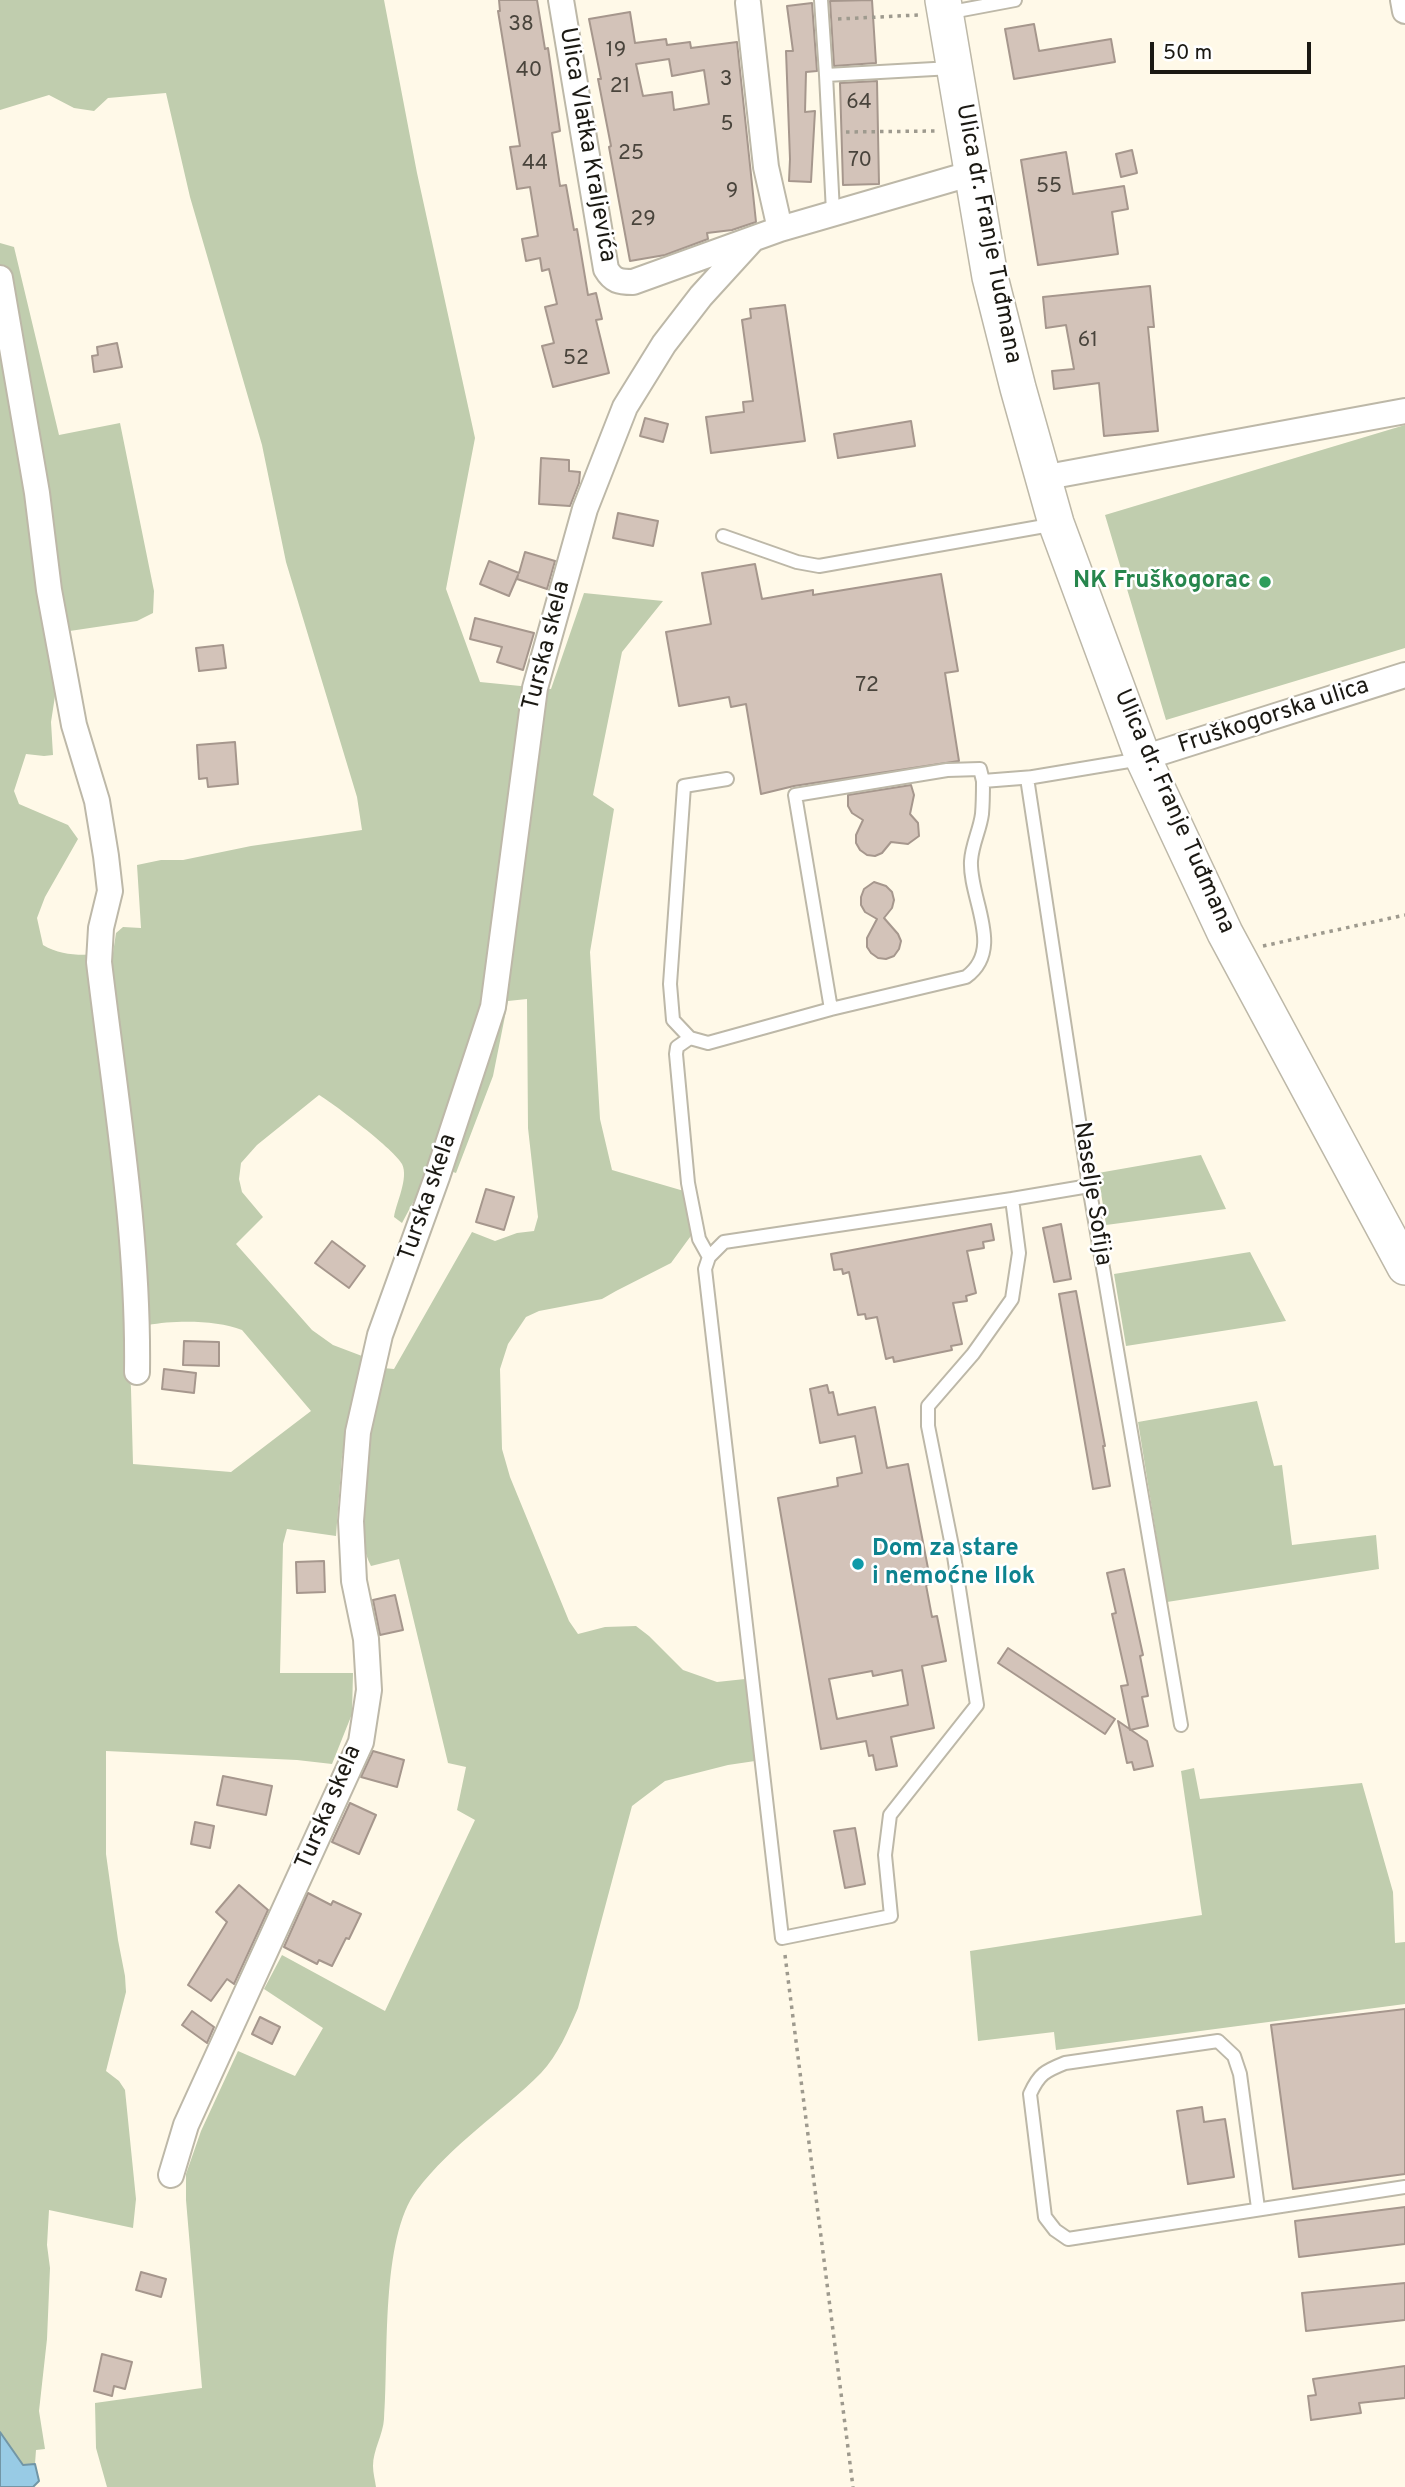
<!DOCTYPE html>
<meta charset="utf-8">
<style>
body{margin:0}
#map{position:relative;width:1405px;height:2487px;overflow:hidden;background:#fff9e8;font-family:Overpass,sans-serif}
canvas{display:block}
.scale{position:absolute;left:1150px;top:42px;width:161px;height:32px;box-sizing:border-box;border:4px solid #1b1913;border-top:0;padding-left:9px;font-size:21px;line-height:24px;white-space:nowrap;color:#1b1913;-webkit-text-stroke:5px #fff;paint-order:stroke}
</style>
<div id="map">
<canvas width="1405" height="2487"></canvas>
<div class="scale">50 m</div>
</div>
<script>
const ctx = document.querySelector('canvas').getContext('2d');
ctx.lineJoin = 'round';
function fill(path, color) {
  ctx.fillStyle = color;
  ctx.fill(path, 'evenodd');
}
function stroke(path, color, width, dash) {
  ctx.strokeStyle = color;
  ctx.lineWidth = width;
  ctx.lineCap = dash ? 'butt' : 'round';
  ctx.setLineDash(dash || []);
  ctx.stroke(path);
}
function drawText(font, color, halo, rows, align = 'center') {
  ctx.font = font + ' Overpass,sans-serif';
  ctx.lineWidth = 5;
  ctx.setLineDash([]);
  ctx.textBaseline = 'middle';
  ctx.strokeStyle = halo;
  ctx.fillStyle = color;
  for (const [text, x, y, turn = 0] of rows) {
    ctx.save();
    ctx.translate(x, y);
    ctx.rotate((+turn || 0) * Math.PI / 180);
    ctx.textAlign = isNaN(turn) ? turn : align;
    if (halo) ctx.strokeText(text, 0, 0);
    ctx.fillText(text, 0, 0);
    ctx.restore();
  }
}
const green = new Path2D(`
 M0,0H384L417,173L475,438L446,589L480,682L551,689L584,593L663,601L622,652L593,795L614,809L590,952L600,1119L612,1170L684,1191L693,1233L671,1263L616,1291L602,1299L539,1311L526,1317L508,1344L500,1369L502,1449L510,1477L569,1621L578,1634L605,1627L636,1626L649,1636L683,1670L717,1682L745,1679L755,1761L728,1765L665,1781L632,1806L578,2008C568,2031 558,2055 541,2073C501,2113 452,2144 417,2190C380,2238 389,2358 384,2419C383,2435 373,2450 373,2466C373,2473 375,2480 376,2487H107L96,2448L95,2403L202,2388L186,2200V2174L201,2131L238,2051L295,2076L323,2028L264,1989L282,1955L385,2011L475,1820L457,1810L466,1767L448,1763L399,1559L371,1566C346,1514 372,1424 383,1368L394,1369L472,1232L495,1241L517,1233L534,1231L538,1217L528,1128L527,999L508,1001L493,1076L456,1173L433,1165L402,1223L394,1217C396,1203 409,1178 402,1164C396,1151 333,1103 319,1095L257,1145L241,1163L239,1179L242,1192L263,1217L236,1244L312,1330L333,1345L362,1356L360,1381L342,1457L336,1536L287,1529L283,1544L280,1673H353L352,1714L332,1764L297,1760L106,1751V1854L118,1940L125,1976L126,1992L106,2071L119,2081L125,2090L136,2199L133,2228L49,2210L47,2245L50,2268L47,2339L39,2411L45,2449L36,2450L35,2464L23,2465L0,2432V243L14,247L59,435L120,423L154,591L153,613L137,621L63,632L51,648L55,696L51,722L53,755L44,756L26,754L14,791L19,804L68,825L78,839L45,897L37,918L43,945C65,958 88,955 113,953L116,933L123,927L141,928L137,865L161,860H183L251,846L362,830L357,797L286,562L262,445L190,197L166,93L108,98L94,111L74,108L49,95L0,110ZM108,984L148,1277V1325C175,1320 217,1320 242,1330L311,1411L231,1472L133,1464L131,1389Z
 M1405,425V648L1166,720L1105,515Z
 M1201,1155L1226,1209L1106,1225L1098,1173Z
 M1250,1252L1286,1321L1126,1346L1114,1274Z
 M1257,1401L1274,1466L1282,1465L1292,1545L1376,1535L1379,1569L1167,1602L1138,1422Z
 M1194,1768L1200,1799L1362,1783L1393,1892L1395,1943L1405,1942V2004L1056,2050L1054,2032L978,2041L970,1951L1202,1915L1181,1771Z`);
const water = new Path2D(`
 M0,2432L23,2465L35,2464L39,2481L33,2487H0Z`);
const building = new Path2D(`
 M499,0H537L545,49L548,48L560,131L552,133L560,186L566,185L574,230L577,229L588,295L596,293L602,319L596,320L609,373L553,387L542,346L554,343L545,307L557,304L549,269L542,271L540,258L526,261L522,239L538,236L530,187L517,189L510,147L520,146L498,11H500Z
 M872,0L876,63L834,66L830,1Z
 M812,3L817,71L806,72L805,112L815,111L811,182L789,181L790,159L786,51H793L787,6Z
 M630,12L635,43L666,39L667,45L690,42L691,48L737,42L756,222L732,230L707,233L708,239L665,255L630,261L609,147L611,146L598,79H601L589,19ZM669,59L672,76L704,70L709,104L674,110L672,92L643,96L636,64Z
 M1034,24L1039,51L1111,39L1115,62L1014,79L1005,29Z
 M877,81L879,184L843,185L840,83Z
 M1132,150L1137,173L1121,177L1116,154Z
 M1066,152L1073,194L1124,186L1128,209L1112,212L1118,254L1038,265L1021,160Z
 M1150,286L1154,327H1148L1158,431L1104,436L1099,383L1054,389L1052,371L1074,369L1066,325L1046,328L1043,297Z
 M785,305L805,441L711,453L706,417L744,412L743,402L753,401L742,320L751,318L750,309Z
 M117,343L122,367L94,372L92,356L98,355L97,347Z
 M645,418L668,424L663,442L640,436Z
 M911,421L915,446L838,458L834,434Z
 M541,458L569,460V471L580,472L579,483L570,506L539,504Z
 M618,513L658,521L653,546L613,538Z
 M525,552L555,561L547,589L517,579L518,575L509,596L480,584L489,561L519,573Z
 M755,564L762,599L813,590V595L941,574L958,671L945,673L959,761L794,786L761,794L746,704L731,707L729,697L679,706L666,632L711,624L702,573Z
 M475,618L534,633L523,670L497,662L502,647L470,639Z
 M223,645L226,668L199,671L196,648Z
 M235,742L238,784L208,787L207,778L199,779L197,745Z
 M911,785L914,795L910,814L918,823L919,836L908,844L891,842L882,853L875,856L867,855L860,850L856,843V835L863,820L852,813L848,806V795Z
 M874,882L886,886L892,892L894,900L892,908L884,918L898,934L901,941L899,949L894,956L886,959L878,958L871,953L867,947V938L877,919L865,912L861,905V897L864,889Z
 M486,1189L514,1197L504,1230L476,1222Z
 M991,1224L994,1240L983,1242L984,1248L967,1251L976,1293L966,1296L967,1301L953,1303L962,1344L951,1346L952,1350L894,1362L893,1357L886,1359L877,1317L866,1319L865,1314L858,1315L849,1272L843,1274L842,1269L834,1270L831,1254Z
 M1061,1224L1071,1279L1054,1282L1043,1228Z
 M332,1241L365,1266L349,1288L315,1263Z
 M1076,1291L1105,1446H1103L1110,1486L1093,1489L1059,1294Z
 M184,1341L219,1342V1366L183,1365Z
 M164,1369L196,1373L194,1393L162,1389Z
 M827,1385L829,1393L833,1392L838,1415L875,1407L887,1468L908,1464L931,1584L926,1585L932,1617L937,1616L946,1661L922,1666L934,1728L891,1737L897,1766L876,1770L873,1755L869,1756L866,1741L821,1749L778,1498L838,1486L837,1478L862,1473L855,1436L820,1443L810,1389ZM902,1670L908,1705L837,1719L829,1679L872,1671L873,1676Z
 M324,1561L325,1592L297,1593L296,1562Z
 M1124,1569L1143,1655L1140,1656L1148,1696L1142,1697L1148,1726L1130,1730L1121,1686L1128,1685L1112,1614L1116,1613L1107,1573Z
 M395,1595L403,1630L380,1635L373,1600Z
 M1008,1648L1115,1719L1105,1734L998,1663Z
 M1118,1721L1147,1741L1153,1766L1134,1770L1132,1762L1127,1763Z
 M373,1751L404,1760L397,1787L361,1777Z
 M223,1776L272,1786L266,1815L217,1805Z
 M350,1803L376,1815L359,1854L332,1842Z
 M195,1822L214,1826L210,1848L191,1844Z
 M855,1828L865,1884L845,1888L834,1831Z
 M239,1885L268,1910L234,1984L227,1979L211,2001L188,1985L227,1922L216,1912Z
 M308,1893L331,1905L333,1901L361,1914L349,1939L346,1938L332,1966L319,1960L317,1964L284,1947Z
 M1405,2009V2174L1293,2189L1271,2025Z
 M192,2011L214,2027L207,2043L182,2025Z
 M260,2017L280,2027L272,2044L252,2034Z
 M1202,2107L1204,2122L1225,2119L1234,2177L1188,2184L1177,2111Z
 M1405,2207V2244L1299,2257L1295,2221Z
 M141,2272L166,2279L161,2297L136,2290Z
 M1405,2283V2320L1306,2331L1302,2293Z
 M102,2354L132,2362L125,2389L114,2386L112,2396L94,2391Z
 M1405,2366V2398L1359,2403L1361,2413L1311,2420L1308,2396L1316,2395L1313,2379Z`);
const path = new Path2D(`
 M838,19L918,15
 M846,132L936,131
 M1263,946L1405,915
 M785,1955L853,2487`);
const lane = new Path2D(`
 M821,0L826,75
 M946,13L1015,0
 M833,212L826,75L952,68
 M723,536L797,562L819,566L1056,524
 M1141,759L1027,778L1089,1186L1181,1725
 M727,779L684,786L670,984L673,1020L690,1038L708,1043L831,1009L795,795L947,770L980,769L983,781L1034,777
 M831,1009L966,977C1005,949 969,899 971,861C972,844 980,830 982,814C983,803 983,792 983,781
 M690,1038L677,1047L676,1054L688,1183L699,1239L709,1257
 M1012,1199L1019,1253L1012,1299L973,1354L928,1406V1426L954,1556L977,1705L890,1815L885,1855L891,1916L782,1938L705,1269L709,1257L724,1242Z
 M1012,1199L1089,1186
 M1258,2208L1240,2074L1234,2056L1218,2041L1065,2063C1045,2071 1039,2074 1030,2094L1045,2217L1055,2230L1068,2239L1405,2187`);
const street = new Path2D(`
 M561,0L606,269C613,281 619,282 633,282L780,229L973,173
 M1403,0L1405,11
 M748,3L766,167L780,229
 M0,278L37,493L49,590L74,725L97,801L106,856L110,891L101,928L99,962C115,1097 139,1235 137,1372
 M1042,478L1405,411
 M1143,758L1405,675
 M171,2175L186,2125L361,1742L369,1690L366,1639L354,1581L351,1521L358,1432L380,1335L437,1177L493,1007L535,688L585,509L625,407L664,344L701,296L753,239`);
const secondary = new Path2D(`
 M943,0L990,277L1018,388L1056,523L1143,758L1225,933L1405,1267`);
const markers = [
 [1265,582,7,"#2e9e5b"],
 [858,1564,7,"#0f9aa8"]
];
const numberNames = [
 ["38",521,26],
 ["19",616,52],
 ["40",529,72],
 ["3",726,81],
 ["21",620,88],
 ["64",859,104],
 ["5",727,126],
 ["25",631,155],
 ["70",860,162],
 ["44",535,165],
 ["55",1049,188],
 ["9",732,193],
 ["29",643,221],
 ["61",1088,342],
 ["52",576,360],
 ["72",867,687]
];
const streetNames = [
 ["Ulica Vlatka Kraljevića",586,145,80],
 ["Ulica dr. Franje Tuđmana",987,234,79],
 ["Turska skela",548,646,-76],
 ["Fruškogorska ulica",1274,717,-18],
 ["Ulica dr. Franje Tuđmana",1173,812,66],
 ["Naselje Sofija",1091,1194,81],
 ["Turska skela",429,1198,-71],
 ["Turska skela",330,1808,-67]
];
const leisureNames = [
 ["NK Fruškogorac",1251,582]
];
const cultureNames = [
 ["Dom za stare",872,1550],
 ["i nemoćne Ilok",872,1578]
];
fill(green, '#c0cdae');
fill(water, '#98cbe5');
stroke(water, '#7296a6', 2);
fill(building, '#d3c3b9');
stroke(building, '#a6978d', 2);
stroke(lane, '#bdb8a8', 16);
stroke(street, '#bdb8a8', 28);
stroke(secondary, '#bdb8a8', 38);
stroke(path, '#9e9a8e', 3.5, [3.5, 5]);
stroke(lane, '#fff', 12);
stroke(street, '#fff', 24);
stroke(secondary, '#fff', 35);
for (const [x, y, r, color] of markers) {
  const dot = new Path2D();
  dot.arc(x, y, r, 0, 2 * Math.PI);
  ctx.fillStyle = color;
  ctx.fill(dot);
  stroke(dot, '#fff', 2.5);
}
drawText('21px', '#49443c', null, numberNames);
drawText('24px', '#1b1913', '#fff', streetNames);
drawText('bold 24px', '#27864d', '#fff', leisureNames, 'right');
drawText('bold 24px', '#0d838f', '#fff', cultureNames, 'left');
</script>
